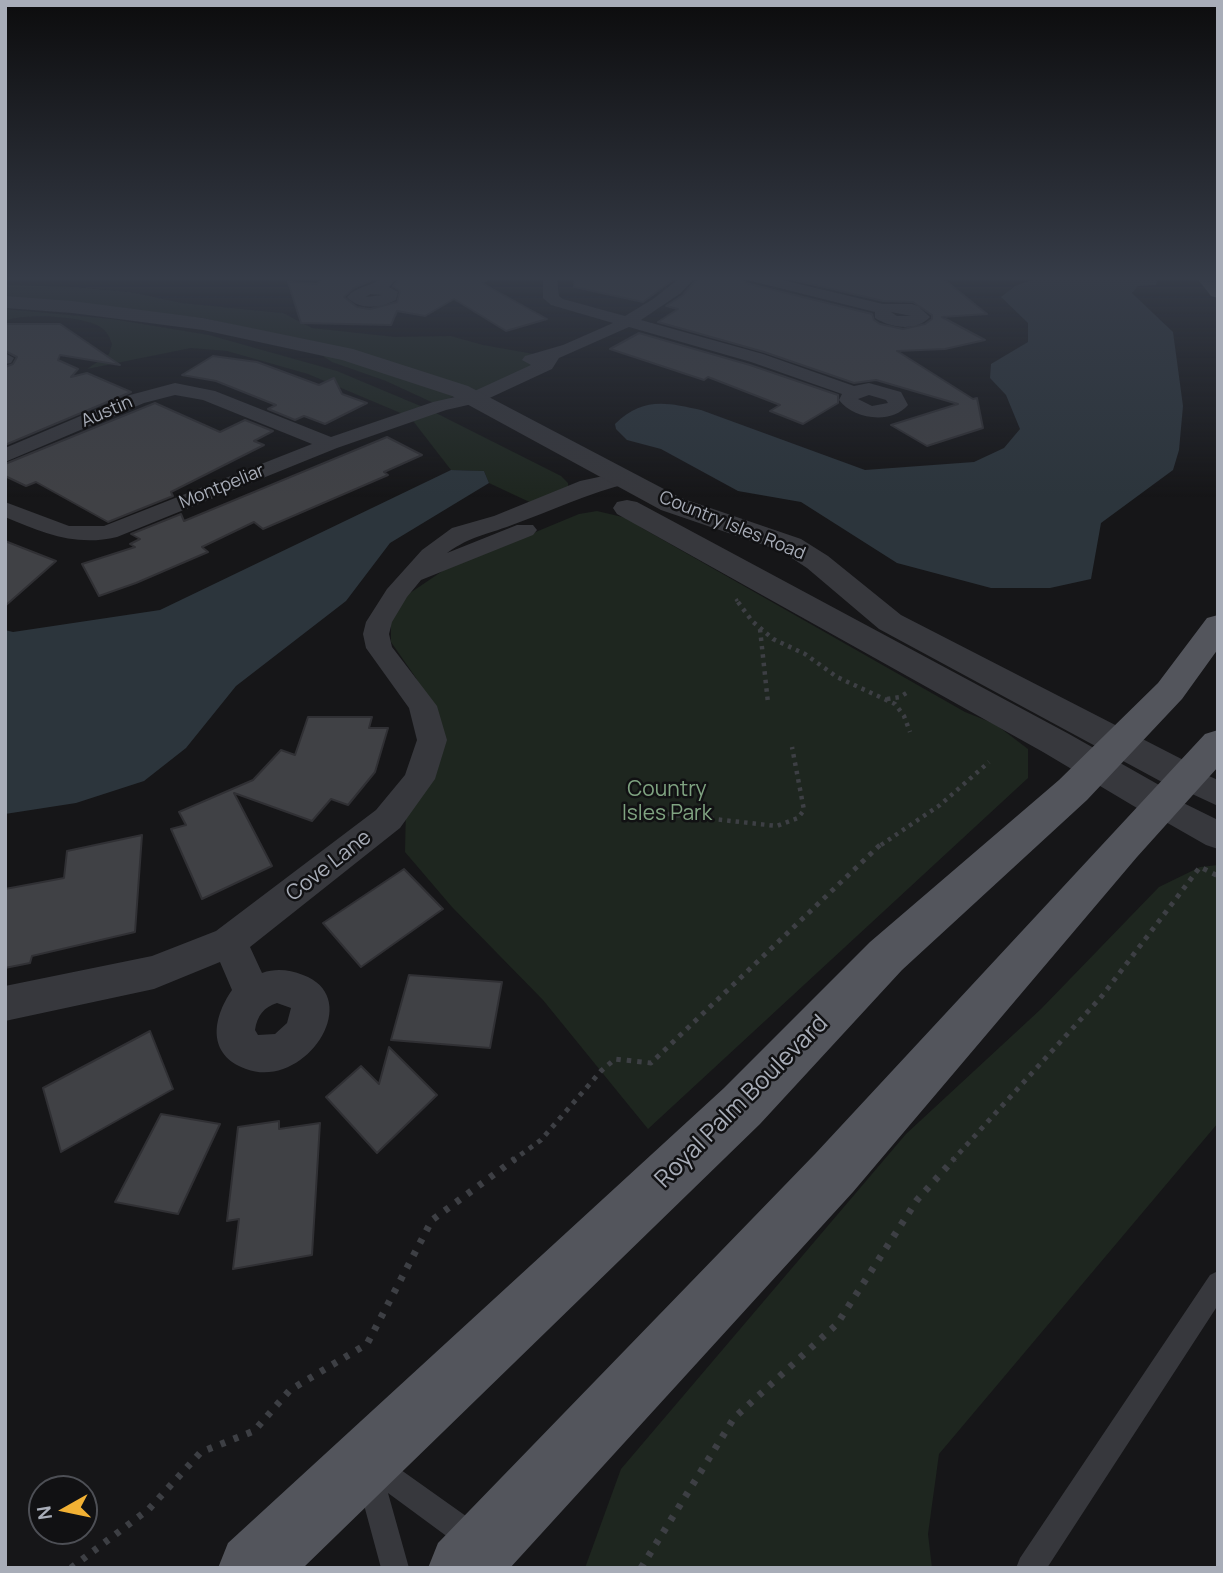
<!DOCTYPE html>
<style>
body{margin:0}
#map{position:relative;width:1223px;height:1573px;overflow:hidden;background:#161618;font-family:Manrope,sans-serif}
canvas{display:block}
.frame{position:absolute;inset:0;border:7px solid #a8adb8;pointer-events:none}
.north{position:absolute;left:28px;top:1475px;width:70px;height:70px;box-sizing:border-box;background:#111113;border:2px solid #4d4f55;border-radius:50%;rotate:261deg;font-size:19px;font-weight:700;line-height:28px;text-align:center;color:#a8adb8}
.north::after{content:'';display:block;margin:auto;width:24px;height:32px;background:#f2b134;clip-path:polygon(50% 0,100% 100%,50% 72%,0 100%)}
</style>
<div id="map">
<canvas width="1223" height="1573"></canvas>
<div class="frame"></div>
<div class="north">N</div>
</div>
<script>
const ctx = document.querySelector('canvas').getContext('2d');
ctx.lineJoin = 'round';
function fill(path, color) {
  ctx.fillStyle = color;
  ctx.fill(path, 'evenodd');
}
function stroke(path, color, width, dash) {
  ctx.strokeStyle = color;
  ctx.lineWidth = width;
  ctx.lineCap = dash ? 'butt' : 'round';
  ctx.setLineDash(dash || []);
  ctx.stroke(path);
}
function drawText(font, color, halo, rows, align = 'center') {
  ctx.font = font + ' Manrope,sans-serif';
  ctx.lineWidth = 5;
  ctx.setLineDash([]);
  ctx.textBaseline = 'middle';
  ctx.strokeStyle = halo;
  ctx.fillStyle = color;
  for (const [text, x, y, turn = 0] of rows) {
    ctx.save();
    ctx.translate(x, y);
    ctx.rotate((+turn || 0) * Math.PI / 180);
    ctx.textAlign = isNaN(turn) ? turn : align;
    if (halo) ctx.strokeText(text, 0, 0);
    ctx.fillText(text, 0, 0);
    ctx.restore();
  }
}
const green = new Path2D(`
 M5,285L75,287L130,292L182,303L283,313L312,328L395,337L451,336L483,345L551,357L474,398L460,391L440,406L386,381L332,362L297,339L203,318L5,298Z
 M5,309L112,319L209,335L337,371L430,410L561,476L568,483V490L538,506L489,483L484,471L451,470L410,417L308,374L227,351L191,348L87,369L109,354L112,344C109,336 107,331 99,326C82,316 23,313 5,321Z
 M597,511L631,519L642,528L965,712L995,724L1028,749V778L648,1129L543,1000L452,907L405,852L406,807L437,719L416,678L391,642V615L410,593L444,570L579,514Z
 M1218,865V1123L939,1454L928,1534L932,1568H585L621,1469L906,1134L1041,1009L1159,887L1200,867Z`);
const water = new Path2D(`
 M1040,277H1159L1156,285L1138,286L1132,293L1173,332L1183,406L1179,450L1173,470L1101,523L1091,579L1050,588H991L897,563L801,502L738,491L661,449L627,440L616,429L615,424C642,397 666,402 701,410L865,470L974,462L1004,448L1020,429L1006,395L990,378L991,364L1028,342V323L1001,297L1015,286Z
 M451,470L484,471L489,483L390,543L346,601L236,686L186,748L144,781L76,803L5,814V630L13,632L160,610Z`);
const building = new Path2D(`
 M325,277H379L354,288L344,297L357,307L370,309L397,302L400,291L393,286L401,277H492L482,283L547,319L506,331L454,299L425,316L397,311L391,325L301,323L288,282L317,284Z
 M575,277H677L643,302L574,287Z
 M699,277H742L746,283L872,314L874,320L880,324L903,329L925,324L932,319V315L913,302L883,301L781,277H941L987,314L942,317L985,340L945,349L897,351L973,399L977,398L983,428L927,446L891,425L958,404L876,380L854,383L764,352L658,322L678,309L666,306L683,295Z
 M5,324H60L120,365L60,355L58,360L78,369L71,377L87,373L131,392L5,445V367L13,364L17,357L5,351Z
 M639,333L750,365L838,395V403L803,424L770,411L780,405L708,377L704,380L610,349Z
 M213,356L257,362L319,385L334,378L342,394L367,403L325,424L304,416L295,420L268,409L276,405L216,381L182,375Z
 M155,403L220,432L245,420L273,431L254,441L264,445L171,492L173,496L108,522L36,482L26,486L5,476V464Z
 M387,437L422,455L384,472L388,475L263,529L254,522L202,547L208,552L136,583L99,596L82,564L135,547L130,544L140,539L131,534L181,514L184,521Z
 M5,541L56,561L5,606Z
 M308,717H372L369,728H388L375,772L348,805L331,799L312,821L234,793L272,866L202,899L171,829L186,825L179,812L253,780L281,750L295,755Z
 M142,835L135,932L32,956L30,963L5,968V889L64,878L67,851Z
 M404,869L443,909L361,967L323,923Z
 M409,975L502,982L490,1048L391,1040Z
 M150,1031L173,1089L61,1152L43,1088Z
 M389,1047L437,1095L377,1153L326,1097L361,1066L379,1084Z
 M161,1114L220,1124L178,1214L115,1202Z
 M279,1121V1129L320,1123L312,1255L233,1269L239,1219L227,1221L238,1127Z`);
const pathFar3 = new Path2D(`
 M736,599L739,604`);
const pathFar2 = new Path2D(`
 M738,602L752,621L773,639L805,654L837,677L895,704L904,716L910,732
 M760,629L768,703
 M887,699L900,697L908,692
 M668,814L777,826L798,818L804,810L792,747
 M881,845L940,805L989,762`);
const pathFar1 = new Path2D(`
 M512,1161L541,1140L601,1071L615,1059L651,1063L882,843
 M952,1161L1102,996L1200,867L1218,876`);
const path = new Path2D(`
 M71,1568L149,1509L201,1452L254,1431L290,1390L367,1344L432,1220L515,1159
 M641,1568L734,1418L837,1324L917,1200L954,1159`);
const service = new Path2D(`
 M1218,1271V1305L1047,1568H1016L1020,1558L1210,1275Z
 M378,1456L387,1460L480,1526L484,1536L480,1546L470,1550L460,1546L388,1493L409,1568H381L357,1479L369,1460Z`);
const minor = new Path2D(`
 M383,277H398L389,287L398,292L396,300C380,308 360,311 347,297C358,285 372,287 383,277ZM370,294L382,295L366,297Z
 M543,277H557L559,296L563,299L625,316L653,299L681,277H696L681,293L641,320L763,354L854,386L869,383L901,392L908,405C891,425 853,419 839,400L842,394L751,362L629,327L559,358L552,369L481,402L446,410L337,448L117,537C76,547 43,533 5,517V502L69,526H104L312,444L203,400L175,395L144,403L5,462V448L130,395L175,383L215,391L331,437L433,402L468,394L531,365L522,360L525,356L563,345L613,323L551,305L543,298ZM869,395L886,400L888,403L872,406L858,399Z
 M745,277H770L883,304H912L918,306L930,317C916,332 891,328 875,318V312L747,280ZM891,312L911,316H897Z
 M5,353L14,358L11,363L5,364Z
 M622,472L630,473L633,478L630,483C588,493 551,511 512,525C483,536 473,535 447,553L517,525H533L537,530L533,535L421,580L407,597L392,622L389,634L392,647L437,706L447,740L435,779L400,828L250,947L262,973C277,968 289,970 303,975C366,998 305,1091 246,1069C207,1055 212,1019 232,990L220,962L154,989L5,1021V986L152,956L216,931L376,810L405,775L417,740L409,708L366,648L363,634L366,622L387,589L422,550L452,528L494,516L580,481ZM277,1003L291,1008L287,1023L275,1034L258,1035L255,1030C257,1016 264,1007 277,1003Z
 M1186,766L1218,780V806L1175,786L1170,778L1175,770Z
 M1161,792L1218,820V849L1206,845L1150,813L1145,804L1150,795Z`);
const tertiary = new Path2D(`
 M5,296L72,301L203,318L353,349L468,386L681,498L801,539L828,556L901,615L1199,768L1205,778L1199,788L1186,792L1173,788L879,629L807,568L781,551L661,510L452,396L342,360L203,330L72,313L5,308Z
 M627,500L637,502L1069,734L1175,794L1181,804L1175,814L1161,819L1147,814L1043,752L617,514L613,508L617,502Z`);
const primary = new Path2D(`
 M1196,277H1215L1218,280V298L1211,296Z
 M1218,615V649L1182,699L1087,800L902,970L760,1124L303,1568H218L228,1543L724,1088L870,942L1059,780L1158,683L1207,618Z
 M1218,730V767L1137,857L853,1192L510,1568H428L438,1543L815,1154L1205,734Z`);
const farStreetnames = [
 ["Austin",107,412,-23],
 ["Montpeliar",222,487,-22],
 ["Country Isles Road",732,526,22]
];
const parkNames = [
 ["Country",667,790],
 ["Isles Park",667,814]
];
const streetNames = [
 ["Cove Lane",329,866,-38]
];
const nearStreetnames = [
 ["Royal Palm Boulevard",742,1102,-45]
];
fill(green, '#1e261f');
fill(water, '#2c353c');
fill(building, '#404145');
stroke(building, '#303034', 2);
stroke(pathFar3, '#3d3f44', 3.5, [2.5, 3.5]);
stroke(pathFar2, '#3d3f44', 4.5, [3.5, 5]);
stroke(pathFar1, '#3d3f44', 5, [4.5, 6]);
stroke(path, '#3d3f44', 7, [5, 9]);
fill(service, '#37383d');
fill(minor, '#37383d');
fill(tertiary, '#37383d');
fill(primary, '#53555c');
const sky = ctx.createLinearGradient(0, 0, 0, 497);
sky.addColorStop(0, '#0c0c0d');
sky.addColorStop(0.56, '#363c48');
sky.addColorStop(1, '#363c4800');
ctx.fillStyle = sky;
ctx.fillRect(0, 0, 1223, 497);
drawText('18px', '#a8adb8', '#111113', farStreetnames);
drawText('21px', '#7fa381', '#111113', parkNames);
drawText('21px', '#a8adb8', '#111113', streetNames);
drawText('24px', '#a8adb8', '#111113', nearStreetnames);
</script>
